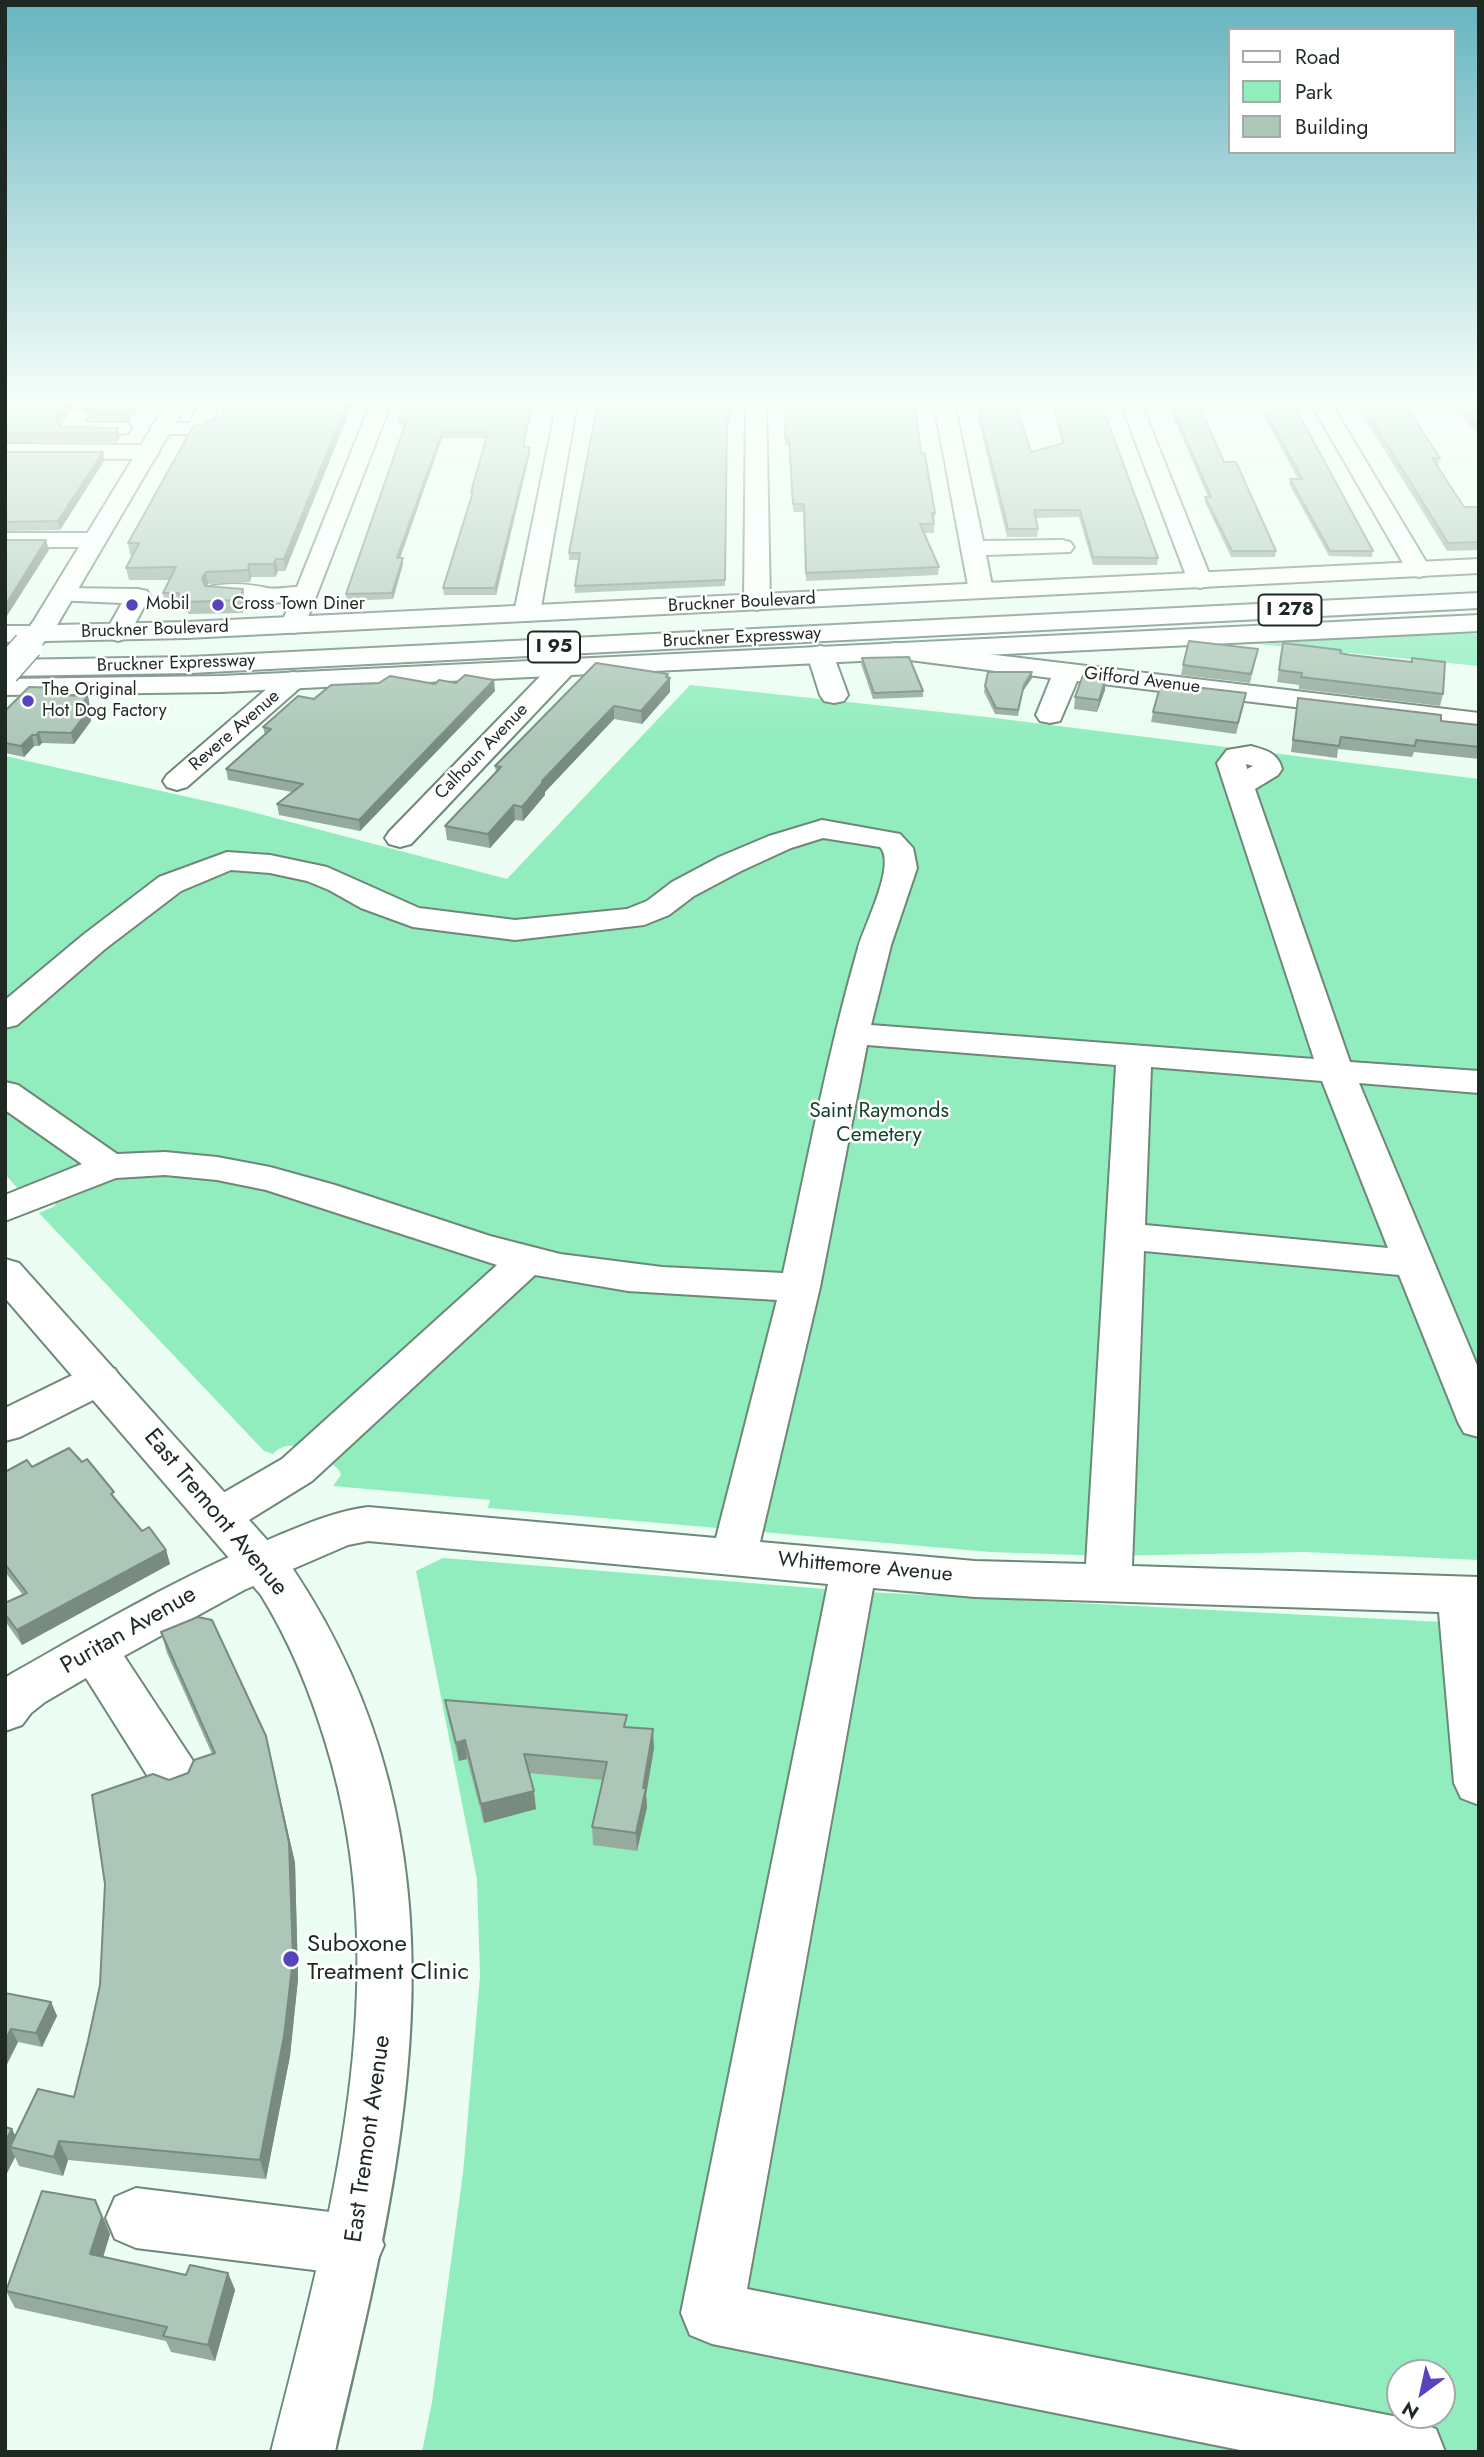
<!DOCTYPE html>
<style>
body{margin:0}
#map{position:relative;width:1484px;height:2457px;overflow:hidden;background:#ecfef3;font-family:Jost,sans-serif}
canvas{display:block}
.frame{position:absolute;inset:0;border:7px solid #1e2923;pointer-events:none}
.legend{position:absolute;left:1228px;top:28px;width:228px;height:126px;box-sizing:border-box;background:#fff;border:2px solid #a5a9a7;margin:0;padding:9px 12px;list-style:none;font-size:21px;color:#1e2923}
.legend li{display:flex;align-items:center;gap:14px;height:35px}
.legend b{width:35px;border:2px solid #a5a9a7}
.north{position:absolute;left:1386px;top:2359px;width:70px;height:70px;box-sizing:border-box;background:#fff;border:2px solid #a5a9a7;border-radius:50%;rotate:213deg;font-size:19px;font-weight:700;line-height:28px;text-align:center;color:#1e2923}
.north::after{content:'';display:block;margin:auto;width:24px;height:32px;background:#5744bc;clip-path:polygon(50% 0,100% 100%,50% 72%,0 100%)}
</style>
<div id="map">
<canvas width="1484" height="2457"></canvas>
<div class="frame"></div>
<ul class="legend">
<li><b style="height:9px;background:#fff"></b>Road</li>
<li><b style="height:19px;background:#91edbd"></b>Park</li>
<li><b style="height:19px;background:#acc7b7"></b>Building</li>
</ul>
<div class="north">N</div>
</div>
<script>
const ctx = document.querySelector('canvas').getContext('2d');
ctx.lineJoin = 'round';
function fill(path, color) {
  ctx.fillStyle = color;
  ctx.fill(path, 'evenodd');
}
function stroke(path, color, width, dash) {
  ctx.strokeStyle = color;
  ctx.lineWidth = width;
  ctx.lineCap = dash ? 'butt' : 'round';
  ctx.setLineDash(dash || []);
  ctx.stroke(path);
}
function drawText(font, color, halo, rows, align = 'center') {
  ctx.font = font + ' Jost,sans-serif';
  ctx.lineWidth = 5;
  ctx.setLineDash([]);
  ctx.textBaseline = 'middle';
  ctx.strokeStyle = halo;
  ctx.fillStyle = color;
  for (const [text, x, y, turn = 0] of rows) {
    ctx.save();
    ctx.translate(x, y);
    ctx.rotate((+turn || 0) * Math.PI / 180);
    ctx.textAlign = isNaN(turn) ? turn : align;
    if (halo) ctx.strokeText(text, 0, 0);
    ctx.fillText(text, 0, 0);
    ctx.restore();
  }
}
const green = new Path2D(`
 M1441,633L1479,634V666L1258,644Z
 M690,685L987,717L1479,779V1560L1304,1552L1109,1556L990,1552L488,1508L490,1500L333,1486L341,1475L339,1470C323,1455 290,1434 273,1454L264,1451L39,1213L55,1206L56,1202C41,1185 41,1179 19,1190L5,1174V756L237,808L507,879Z
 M443,1558L849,1591L1479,1624V2452H422L432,2402L463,2173L480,1976L477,1879L416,1571ZM1400,2373H1442V2415H1400Z`);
const minor = new Path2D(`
 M203,398H223L205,434H153L150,429L153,424L190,423Z
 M373,398H393L303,630L294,633L285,630L281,625L290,602L260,603L248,599L209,597L206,592L209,587C229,582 248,584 267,588C276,590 288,587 297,587Z
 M558,398H578L540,613L536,618L527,621L518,618L514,613Z
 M746,398H766L770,602L766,607L757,610L748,607L744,602Z
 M933,398H953L983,541L1062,540L1070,542L1074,547L1070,552L986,555L993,591L990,596L981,598L972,596L969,591Z
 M1119,398H1139L1212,581L1209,586L1200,588L1191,586L1188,581Z
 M1308,398H1328L1431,570L1428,575L1419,577L1410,575L1407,570Z
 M77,409L84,411L88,415L84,422L128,423L131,428L128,433L120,434L62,433L59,428L70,411Z
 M5,444L148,445L156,447L159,452L156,457L148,459L5,458Z
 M5,533H94L102,535L106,540L102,545L94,547H5Z
 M62,588L138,589L147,591L150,596L127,638L118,641L109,638L105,633L122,603L53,600L50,595L53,590Z
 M895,643L1479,713V729L1077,681L1060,721L1050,723L1040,721L1036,715L1051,678L886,657L882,651L886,645Z
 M820,646L829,648L833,654L848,695L844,701L834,703L824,701L820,695L807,654L811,648Z
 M564,659L573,661L577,667L573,673L411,844L400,847L389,844L385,838L389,832L555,661Z
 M293,672L302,674L306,680L302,686L187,787L177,790L167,787L163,781L167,775L284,674Z
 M1251,746C1266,750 1278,753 1282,769L1278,775L1255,789L1350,1062L1479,1071V1093L1359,1083L1479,1370V1437L1464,1433L1458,1422L1399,1275L1144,1251L1132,1566L1479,1577V1805L1461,1798L1454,1783L1439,1612L975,1597L873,1588L747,2289L1413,2420L1436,2429L1445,2452H1250L712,2344L690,2335L681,2313L828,1584L368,1541L348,1545L244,1590L124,1656L193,1761L200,1776L193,1791L175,1798L157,1791L86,1678L45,1702L31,1713L22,1725L5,1731V1678L11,1674C98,1625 184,1574 277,1536C306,1524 336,1511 368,1507L716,1538L777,1300L628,1291L535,1275L312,1481L236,1528L220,1533L204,1528L198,1516L204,1504L282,1459L497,1265L266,1190L217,1180L165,1175L116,1178L5,1221V1195L82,1164L5,1110V1082L18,1085L117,1154L165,1152L217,1157L270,1167L335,1185L490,1236L560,1254L662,1267L783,1273C807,1164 827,1055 858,948C864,926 897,864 880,847L823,838L791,848L741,871L694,896L669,915L644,925L515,940L413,927L361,908L329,890L307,881L270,873L231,870L181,891L105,949L17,1025L5,1028V1000L83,935L159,877L227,852L270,855L327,867L419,908L515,920L627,909L647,901L672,882L719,857L769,836L822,820L900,834L913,848L917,868L891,945L871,1025L1314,1059L1217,763L1227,750ZM1246,764L1253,766L1247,769ZM867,1045L1116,1065L1086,1564L975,1561L760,1542L820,1287ZM1151,1067L1322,1081L1388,1248L1145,1225Z
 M100,1364L115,1369L121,1379L115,1389L20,1437L5,1441V1408L85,1369Z
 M136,2188L354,2215L375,2224L384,2245L375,2266L354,2275L136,2248L115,2239L106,2218L115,2197Z`);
const major = new Path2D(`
 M170,398H190L57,625L187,622L1479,559V573L187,638L45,641C38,649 32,649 22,646L18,641L5,642V626H30L33,622Z
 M1479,615V631L221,692L5,695V679L221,676Z
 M5,1259L19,1263L293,1569C481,1851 407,2148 335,2452H271C330,2220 399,1982 326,1744C310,1691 290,1642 261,1595L5,1298Z`);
const highway = new Path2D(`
 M1479,593V608L190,673L5,676V660L190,657Z`);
const majorBridgeFar1 = new Path2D(`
 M26,646L31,641`);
const majorBridge = new Path2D(`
 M5,671L28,645`);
const wall = new Path2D(`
 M5,398H140L141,402L130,421L88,419L87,412L76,406L68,410L58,424L60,427L118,428L120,437L117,442H5Z
 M355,398L285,571H278L275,577H251L250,582L208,584L207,586L243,589L245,601L243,613L189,614L180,606H165L163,593L170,580H129L126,568L133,555H130L128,543L203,425L219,420Z
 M406,398L524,444V447L530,453L496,595H444L443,588L472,498L471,492L486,438H442L400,558H403V564L393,599L346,601V594L405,425H399L398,419Z
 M592,398H732L730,424H727L725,586L575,593V586L579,560H569V553L596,412H594V405H592Z
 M779,398H914L921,453L935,513L934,533H924L939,567L938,575L806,581L803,512H793L789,445H785L786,405H780Z
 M976,398H1014L1031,452L1062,444L1051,398H1099L1158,558L1157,565H1093L1079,517L1035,518L1038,529L1037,537H1007L978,419L980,412Z
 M1165,398H1206L1205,400H1197L1224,462L1276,551L1275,557H1231L1205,502V497H1208Z
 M1254,398H1290L1373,551L1372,557L1329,556L1289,484L1290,479H1298Z
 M1352,398H1400L1440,458L1438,466H1437L1464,507H1479V550L1447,551Z
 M1447,398H1479V434L1446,403Z
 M5,452H103L104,461L60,530L5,531Z
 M1283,643L1350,655L1411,662L1412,658L1443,694L1440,706L1299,689V685L1277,682Z
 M862,658L923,691V697L873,699L861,664Z
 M1256,658L1250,683L1181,675L1183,665Z
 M1032,672V678L1023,691L1018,716L995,714L984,692L985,686Z
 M668,678L670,692L642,724L614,719L545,792V795L523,821L515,820L490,848L447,840L445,826L496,772L495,766Z
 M435,684L495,691L360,831L279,815L277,804L292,792L228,780L226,769L265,735L263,727L314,699Z
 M1176,689L1244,704L1236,734L1151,722L1153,712Z
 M1105,690L1097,712L1074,709L1075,697Z
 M63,695L88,696L90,707L88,710H89L91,721L74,744L42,743L39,746H34L24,757L5,753V711Z
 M1298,698L1441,721L1479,725V759L1414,752L1412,757L1338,749L1337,758L1291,752Z
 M82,1462L117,1501L142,1531L166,1550L170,1564L22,1645L5,1621V1603L23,1595L5,1572V1472L32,1467Z
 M161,1632L266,1736L295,1863L298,1979L290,2056L266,2179L68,2160L63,2176L19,2166L15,2157L5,2177V2127L15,2136L74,2097L169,1780L188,1773L212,1754L167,1653Z
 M445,1700L627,1727L654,1748L646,1795L647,1807L637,1851L593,1845L592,1827L603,1780L529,1773L536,1809L484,1823L467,1759L459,1761L448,1718Z
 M5,1993L51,2002L57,2016L42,2047L18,2042L5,2068Z
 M104,2217L110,2234L103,2257L186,2275L228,2273L235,2290L215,2361L171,2352L166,2341L15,2308L6,2291Z`);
const shadedWall = new Path2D(`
 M75,398L76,406L68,410L57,427L55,418L66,401Z
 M136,398H140L141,402L130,421L128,412Z
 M349,398H355L285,571L284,559Z
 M534,398H536L524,444V438Z
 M118,428L120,437L117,442L115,433Z
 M442,432V438L398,564L397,558Z
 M530,447V453L496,595L495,588Z
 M103,452L104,461L60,530L58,521Z
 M46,540L49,550L5,619V606Z
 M403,558V564L393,599L392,593Z
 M276,559L278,571L275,577L273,564Z
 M249,564L251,577L250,582L248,570Z
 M206,572L208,584L204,591L202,578Z
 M243,589L245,601L243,613L240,600Z
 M1032,672V678L1023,691L1018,716L1024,685Z
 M668,674L669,680L670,678V692L642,724L641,711Z
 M1106,677L1105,690L1097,712L1099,700Z
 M494,680L495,691L360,831L359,820Z
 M88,696L90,707L79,720L77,710Z
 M614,706V719L545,792V795L523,821L522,807L542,781Z
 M89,710L91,721L74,744L71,733Z
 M39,732L42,743L39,746L36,735Z
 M32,735L34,746L24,757L21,746Z
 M514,805L515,820L490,848L488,834Z
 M166,1550L170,1564L22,1645L17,1630Z
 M653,1729L654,1748L646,1795L647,1807L637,1851L636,1833Z
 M266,1736L295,1863L298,1979L290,2056L266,2179L260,2160Z
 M465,1740L467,1759L459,1761L456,1743Z
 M534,1791L536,1809L484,1823L481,1804Z
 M51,2002L57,2016L42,2047L36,2033Z
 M11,2029L18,2042L5,2068V2041Z
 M12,2129L20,2145L10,2147L15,2157L5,2177V2142Z
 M59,2141L68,2160L63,2176L54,2157Z
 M95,2200L110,2234L99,2271L90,2254Z
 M228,2273L235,2290L215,2361L208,2345Z`);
const building = new Path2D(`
 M5,398H74L66,401L55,418L60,427L118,428L115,433H5Z
 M75,398H137L128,412L87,411L88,404Z
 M230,398H349L284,559H276L273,564H249L248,570L206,572L202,578L205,586L243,589L240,600L187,602L178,593H163L176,567L126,568L139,543H128L194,425H203L207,420H219Z
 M406,398H534L524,438V447H530L495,588H443L473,492H471L488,432H442L397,558H403L392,593L346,594L407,419H398Z
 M592,398H732L730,418H727L725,580L575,586L580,553H569L597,406H594L595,400H592Z
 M786,398H914L921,453H924L926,461L935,513H932L934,524H920L939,567L806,573L804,504H793L789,438H785Z
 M979,398H1014L1031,452L1064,443L1053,398H1099L1158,558L1093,557L1080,510H1034L1038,529H1008L979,412H982Z
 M1168,398H1196L1224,462H1236L1276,551H1232L1205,497H1211Z
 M1258,398H1290L1373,551H1330L1290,479H1302Z
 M1358,398H1400L1440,458H1432L1464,507H1479V542L1448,543Z
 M1449,398H1479V425Z
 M5,452H103L58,521L5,522Z
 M5,540H46L5,606Z
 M1189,641L1258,649L1251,674L1183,665Z
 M1283,643L1341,650L1340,653L1350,655L1412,662V658L1445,662L1443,694L1301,677L1302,673L1279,670Z
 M909,657L923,691L874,693L862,658Z
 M596,663L668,674L666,677L670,678L641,711L614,706L542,781H544L522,807L514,805L488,834L445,826L501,767L495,766Z
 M988,672H1032L1024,685L1018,710L996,708L985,686Z
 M465,675L494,680L359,820L277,804L303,784L226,769L271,729L263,727L298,696L314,699L331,685L379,683L390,676L435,684L439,680L456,683Z
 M1083,675L1106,677L1099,700L1075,697Z
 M1177,685L1246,693L1238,723L1153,712L1160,687L1176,689Z
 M29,687L61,688L57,695L88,696L77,710H89L71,733L39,732L36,735H32L21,746L5,743V711Z
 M1298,698L1441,715V721L1479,725V747L1416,740L1415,746L1341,737L1339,746L1293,740Z
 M69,1448L82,1462L87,1459L114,1492L111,1494L142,1531L149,1527L166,1550L17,1630L5,1614V1603L27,1593L5,1564V1472L27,1460L32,1467Z
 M198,1617L212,1620L266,1736L289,1843L293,1959L284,2036L260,2160L59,2141L54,2157L10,2147L38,2089L74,2097L88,2041L100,1985L105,1884L92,1795L153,1774L169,1780L188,1773L194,1760L215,1753L161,1632Z
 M445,1700L627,1715L624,1727L653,1729L643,1788H646L636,1833L592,1827L607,1762L524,1754L534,1791L481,1804L465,1740L456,1743Z
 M5,1993L51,2002L36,2033L11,2029L5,2041Z
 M5,2127L12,2129L5,2142Z
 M42,2191L95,2200L102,2217L90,2254L186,2275L190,2265L228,2273L208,2345L163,2336L167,2327L6,2291Z`);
const markers = [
 [132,605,7,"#5744bc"],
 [218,605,7,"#5744bc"],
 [28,701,7,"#5744bc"],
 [291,1959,9,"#5744bc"]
];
const farStreetnames = [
 ["Bruckner Boulevard",742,603,-3],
 ["Bruckner Boulevard",155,630,-2],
 ["Bruckner Expressway",742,638,-3],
 ["Bruckner Expressway",176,664,-2],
 ["Gifford Avenue",1142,681,7],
 ["Revere Avenue",235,731,-41],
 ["Calhoun Avenue",482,752,-46]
];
const farPoinames = [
 ["Mobil",146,605],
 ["Cross Town Diner",232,605],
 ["The Original",42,691],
 ["Hot Dog Factory",42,712]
];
const shields = [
 [1290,610,63],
 [554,647,52]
];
const shieldNames = [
 ["I 278",1290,610],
 ["I 95",554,647]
];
const parkNames = [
 ["Saint Raymonds",879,1112],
 ["Cemetery",879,1136]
];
const streetNames = [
 ["Whittemore Avenue",865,1568,5]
];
const nearStreetnames = [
 ["East Tremont Avenue",215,1513,50],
 ["Puritan Avenue",129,1631,-30],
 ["East Tremont Avenue",369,2139,-82]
];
const nearPoinames = [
 ["Suboxone",307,1945],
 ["Treatment Clinic",307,1973]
];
fill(green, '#91edbd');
stroke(minor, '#6d8778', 4);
stroke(major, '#6d8778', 4);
stroke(highway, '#6d8778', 4);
fill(minor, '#fff');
fill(major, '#fff');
fill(highway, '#fff');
stroke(majorBridgeFar1, '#6d8778', 24, []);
stroke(majorBridge, '#6d8778', 32, []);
stroke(majorBridgeFar1, '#fff', 23);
stroke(majorBridge, '#fff', 29);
fill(wall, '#94ab9d');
fill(shadedWall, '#788b80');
fill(building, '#acc7b7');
stroke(building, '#788b80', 2);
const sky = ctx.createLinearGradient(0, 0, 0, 742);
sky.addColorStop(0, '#66b4bf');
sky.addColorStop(0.54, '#f6fffa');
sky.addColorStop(1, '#f6fffa00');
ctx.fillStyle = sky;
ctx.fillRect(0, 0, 1484, 742);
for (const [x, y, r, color] of markers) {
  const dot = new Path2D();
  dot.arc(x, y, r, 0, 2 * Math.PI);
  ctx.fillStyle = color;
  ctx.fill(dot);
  stroke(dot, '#fff', 2.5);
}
drawText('18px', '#1e2923', '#fff', farStreetnames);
drawText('18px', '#1e2923', '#fff', farPoinames, 'left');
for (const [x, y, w] of shields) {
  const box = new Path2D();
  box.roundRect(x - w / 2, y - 15.5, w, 31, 5);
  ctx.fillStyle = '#fff';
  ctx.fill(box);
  stroke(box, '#1e2923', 2);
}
drawText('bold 19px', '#1e2923', null, shieldNames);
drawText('21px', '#15432e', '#fff', parkNames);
drawText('21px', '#1e2923', '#fff', streetNames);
drawText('24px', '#1e2923', '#fff', nearStreetnames);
drawText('24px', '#1e2923', '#fff', nearPoinames, 'left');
</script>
